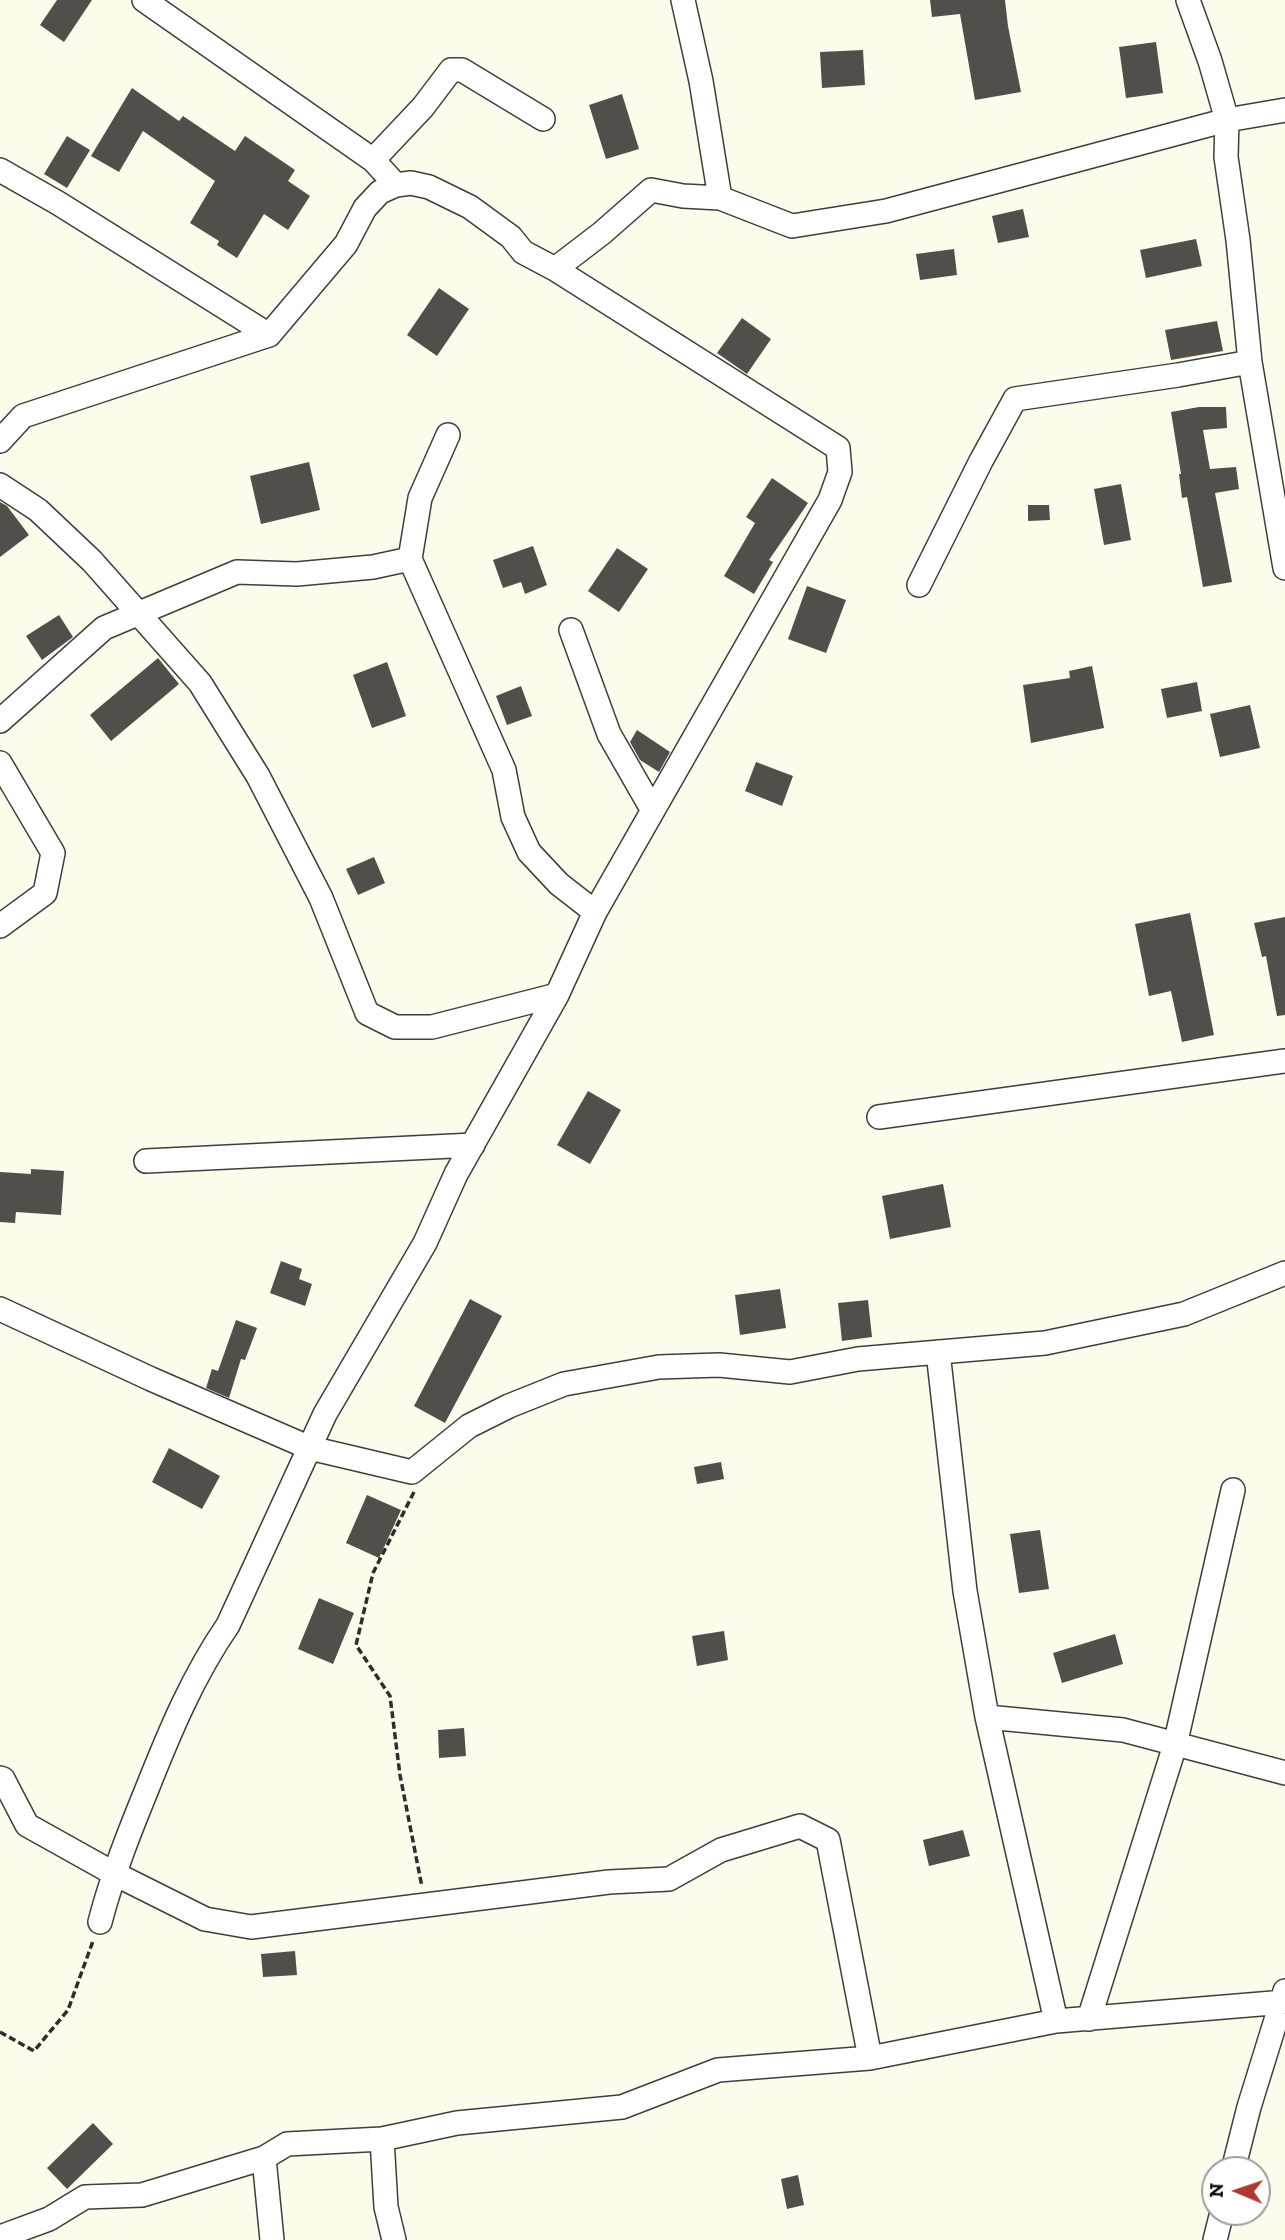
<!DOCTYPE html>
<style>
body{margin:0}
#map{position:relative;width:1285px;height:2240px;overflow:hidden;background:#fdfbeb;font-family:"Zilla Slab",serif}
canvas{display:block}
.north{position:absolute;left:1201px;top:2156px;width:70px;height:70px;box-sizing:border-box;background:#fff;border:2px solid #9d9d9d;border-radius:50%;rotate:272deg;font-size:19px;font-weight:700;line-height:28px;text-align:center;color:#0b0b0b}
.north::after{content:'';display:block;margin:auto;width:24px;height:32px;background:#ac3832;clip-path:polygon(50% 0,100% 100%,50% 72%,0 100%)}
</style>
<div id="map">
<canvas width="1285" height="2240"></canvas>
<div class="north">N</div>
</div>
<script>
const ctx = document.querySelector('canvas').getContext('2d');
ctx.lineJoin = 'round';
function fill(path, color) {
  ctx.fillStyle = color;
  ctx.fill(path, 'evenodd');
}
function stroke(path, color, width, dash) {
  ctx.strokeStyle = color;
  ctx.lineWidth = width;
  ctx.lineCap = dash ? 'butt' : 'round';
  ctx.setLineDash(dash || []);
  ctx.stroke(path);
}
const building = new Path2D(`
 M57,0H92L64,42L40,25Z
 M930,0H1005L1008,26L1021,92L975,100L960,14L932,17Z
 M1156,42L1163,93L1126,98L1119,47Z
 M863,50L865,85L822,88L820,52Z
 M132,88L179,121L183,116L235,151L245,136L295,170L288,181L310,196L288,230L264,214L237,258L217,245L219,241L190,223L215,181L143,131L119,172L91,156Z
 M622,94L639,149L606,159L589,105Z
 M67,136L90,150L67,188L44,174Z
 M1023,209L1029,237L998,243L992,216Z
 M1196,239L1202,266L1146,278L1140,250Z
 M954,249L957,275L920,280L916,254Z
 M439,288L469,309L437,356L407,335Z
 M742,318L771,339L747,374L717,353Z
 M1217,321L1223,351L1171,360L1165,330Z
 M1199,407H1226L1227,428L1203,430L1210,469L1236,467L1239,489L1215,493L1232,582L1203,587L1187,497L1182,498L1179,474H1181L1171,412Z
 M309,462L320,510L261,524L250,476Z
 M772,478L808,503L769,560L773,562L754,594L724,576L755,523L746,517Z
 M1121,484L1131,540L1104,545L1094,489Z
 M0,502L7,506L29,535L0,557Z
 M1028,505H1049L1050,520L1028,521Z
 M533,546L547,585L525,594L521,582L503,588L493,560Z
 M617,548L648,569L619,612L588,591Z
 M807,586L846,600L826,653L788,639Z
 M59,615L73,637L42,660L26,636Z
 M158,658L179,684L111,741L90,715Z
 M387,662L406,716L372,728L353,675Z
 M1092,666L1104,728L1031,743L1023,685L1070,678L1069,671Z
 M1197,682L1202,711L1167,718L1161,689Z
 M521,686L532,716L507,725L496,696Z
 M1250,705L1260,748L1220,757L1210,714Z
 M637,730L670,752L659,772L640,760L630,742Z
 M756,762L793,776L782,806L745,791Z
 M374,857L385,883L358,895L346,869Z
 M1190,913L1214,1035L1182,1042L1171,991L1149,996L1135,924Z
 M1285,917V1015L1277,1016L1266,956L1262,957L1254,923Z
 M588,1091L621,1110L590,1164L557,1145Z
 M31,1169L64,1171L61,1215L16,1212L15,1223L0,1222V1172L31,1174Z
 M943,1184L951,1227L890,1239L882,1196Z
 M281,1261L302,1269L299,1279L312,1284L305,1306L270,1293Z
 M780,1289L786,1328L740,1335L735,1295Z
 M470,1299L502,1316L445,1423L414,1406Z
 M868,1300L872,1337L842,1341L838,1303Z
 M236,1320L257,1328L245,1360L241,1359L229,1398L206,1388L212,1369L218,1371Z
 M169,1448L220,1476L202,1509L152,1482Z
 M721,1462L724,1479L697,1484L694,1467Z
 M367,1495L401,1510L379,1558L346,1543Z
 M1040,1530L1049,1589L1019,1593L1010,1534Z
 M319,1598L354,1613L333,1664L298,1649Z
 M724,1631L728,1660L697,1666L692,1636Z
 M1115,1634L1123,1664L1062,1683L1053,1653Z
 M464,1728L466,1756L439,1758L438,1730Z
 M963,1830L970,1856L929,1866L923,1840Z
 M295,1951L297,1975L263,1977L261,1954Z
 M93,2123L113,2144L67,2189L47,2168Z
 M798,2175L804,2205L787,2209L781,2179Z`);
const path = new Path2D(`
 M414,1492L373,1573L356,1645L390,1696L400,1775L422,1887
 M0,2032L34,2051L68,2010L93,1941`);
const minor = new Path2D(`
 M144,0L373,160L396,185
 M683,0L701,81L720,198
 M1188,0L1210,61L1227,120L1226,157L1238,240L1250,362L1285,568
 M373,160L423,107L451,70H462L543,119
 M0,170L58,203L269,335
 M0,441L23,416L269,335L346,244L365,208L380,192L396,185L411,183L429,187L470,207L511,237L523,252L555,269L602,233L651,190L683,196L720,198L792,226L886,211L1227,120L1285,110
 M0,485L38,510L92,561L200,683L258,776L321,898L367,1013L395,1027H432L557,995
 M410,559L504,770L513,817L529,852L559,884L595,912
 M919,585L981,461L1015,399L1178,375L1250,362
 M571,630L609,734L652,809
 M0,721L104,628L237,572L297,574L373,567L410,559L420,498L448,435
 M0,763L53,853L45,893L0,926
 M879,1117L1285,1061
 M146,1161L473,1145
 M0,1309L151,1379L310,1448L412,1472L469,1426L509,1406L564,1384L659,1367L719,1365L790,1372L858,1359L1045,1343L1184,1314L1285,1273
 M938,1352L965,1591L987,1717L1056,2021
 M987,1717L1123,1730L1285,1773
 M0,1778L3,1779L27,1825L113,1873L205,1919L251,1927L609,1882L669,1879L721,1850L800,1826L828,1840L870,2058
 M100,1922C112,1876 129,1833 147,1789C170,1731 193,1676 228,1625L325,1414L425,1243L456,1174L557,995L595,912L830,500L840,472L838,448L555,269
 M1089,2019L1175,1745L1233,1490
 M382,2139L386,2207L394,2240
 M264,2158L272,2240
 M1233,2170L1249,2107L1285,1991
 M0,2237L49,2219L85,2197L142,2195L264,2158L287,2144L382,2139L457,2123L622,2107L718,2070L870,2058L1056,2021L1285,2002
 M1215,2240L1222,2212`);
fill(building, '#534e49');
stroke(minor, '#3e3e3e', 26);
stroke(path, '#2d2d2d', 3.5, [7, 3.5]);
stroke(minor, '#fff', 23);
</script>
